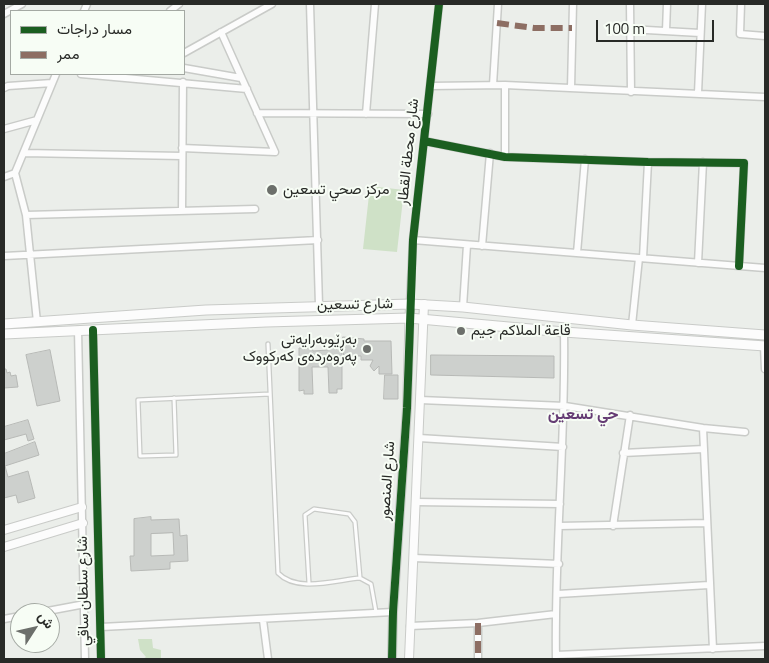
<!DOCTYPE html>
<meta charset="utf-8">
<style>
body{margin:0}
#map{position:relative;width:769px;height:663px;overflow:hidden;background:#ebeeea;font-family:"Titillium Web",Vazirmatn,sans-serif}
canvas{display:block}
.frame{position:absolute;inset:0;border:5px solid #282a27;pointer-events:none}
.legend{position:absolute;left:10px;top:10px;width:175px;height:65px;box-sizing:border-box;background:#f7fdf5;border:1px solid #a4a9a3;margin:0;padding:6px 9px;list-style:none;font-size:15px;color:#282a27}
.legend li{display:flex;align-items:center;gap:10px;height:25px}
.legend b{width:25px;border:1px solid #a4a9a3}
.north{position:absolute;left:10px;top:603px;width:50px;height:50px;box-sizing:border-box;background:#f7fdf5;border:1px solid #a4a9a3;border-radius:50%;rotate:55deg;font-size:14px;font-weight:700;line-height:20px;text-align:center;color:#282a27}
.north::after{content:'';display:block;margin:auto;width:18px;height:22px;background:#6c6f6b;clip-path:polygon(50% 0,100% 100%,50% 72%,0 100%)}
.scale{position:absolute;left:596px;top:20px;width:118px;height:22px;box-sizing:border-box;border:2px solid #282a27;border-top:0;padding-left:6px;font-size:15px;line-height:18px;white-space:nowrap;color:#282a27;-webkit-text-stroke:4px #f7fdf5;paint-order:stroke}
</style>
<div id="map">
<canvas width="769" height="663"></canvas>
<div class="frame"></div>
<ul class="legend">
<li><b style="height:6px;background:#1b5e20"></b>مسار دراجات</li>
<li><b style="height:6px;background:#8d6e63"></b>ممر</li>
</ul>
<div class="north">ش</div>
<div class="scale">100 m</div>
</div>
<script>
const ctx = document.querySelector('canvas').getContext('2d');
ctx.lineJoin = 'round';
function fill(path, color) {
  ctx.fillStyle = color;
  ctx.fill(path, 'evenodd');
}
function stroke(path, color, width, dash) {
  ctx.strokeStyle = color;
  ctx.lineWidth = width;
  ctx.lineCap = dash ? 'butt' : 'round';
  ctx.setLineDash(dash || []);
  ctx.stroke(path);
}
function drawText(font, color, halo, rows, align = 'center') {
  ctx.font = font + ' "Titillium Web",Vazirmatn,sans-serif';
  ctx.lineWidth = 4;
  ctx.setLineDash([]);
  ctx.textBaseline = 'middle';
  ctx.strokeStyle = halo;
  ctx.fillStyle = color;
  for (const [text, x, y, turn = 0] of rows) {
    ctx.save();
    ctx.translate(x, y);
    ctx.rotate((+turn || 0) * Math.PI / 180);
    ctx.textAlign = isNaN(turn) ? turn : align;
    if (halo) ctx.strokeText(text, 0, 0);
    ctx.fillText(text, 0, 0);
    ctx.restore();
  }
}
const green = new Path2D(`
 M370,186L404,190L397,252L363,249Z
 M138,639H152L153,648L161,650V659H143L146,657L140,650Z`);
const building = new Path2D(`
 M343,337L364,339V341H391L392,374H379V366L374,371L370,366L373,360H361V356H344Z
 M328,347H342V389H337V393H329L328,367H312L313,394H304V390L299,391V348H312L313,351L328,350Z
 M50,350L60,401L37,406L26,355Z
 M431,355L554,356V378L431,375Z
 M4,369H6L7,373L10,372L11,376L16,375L18,387L4,388Z
 M385,375H398V399H384Z
 M28,420L34,439L28,441L26,434L4,440V427Z
 M35,442L39,455L5,466L8,477L28,471L35,498L18,503L16,495L4,498V454Z
 M151,517V520L179,519L180,536L187,535L188,561L170,562V569L131,571L130,556H134V519ZM173,533L174,555L151,556V534Z`);
const service = new Path2D(`
 M268,344L278,573C297,593 336,580 360,578L371,584L376,612
 M174,398L176,455L140,456L138,400L270,394
 M309,583L305,515L314,509L349,514L355,522L360,578`);
const minor = new Path2D(`
 M310,4L319,305
 M630,4L631,92
 M741,4L740,34L765,36
 M84,11L87,4
 M170,11L179,4
 M4,14L22,4
 M629,29L700,33
 M666,31L667,4
 M184,53L272,4
 M184,68L241,78
 M81,74L247,89
 M493,85L498,4
 M430,86L505,85L765,97
 M4,88L8,86L52,83
 M571,88L573,4
 M698,93L702,4
 M257,113L428,114
 M366,114L375,4
 M4,129L37,120
 M424,141L505,157L648,162L744,163L739,266
 M182,148L275,152L221,32
 M24,153L182,156
 M505,157V85
 M4,177L15,173
 M182,211L183,82
 M26,215L255,209
 M413,240L765,268
 M482,246L490,153
 M577,253L585,159
 M4,256L318,240
 M643,258L648,162
 M698,263L703,162
 M410,304L413,240L439,4
 M463,307L467,245
 M37,322L26,215L15,173L56,74
 M632,325L639,258
 M78,330L85,659
 M93,330L101,659
 M764,346L765,369
 M420,400L565,406L703,428L745,432
 M703,428L713,649
 M419,438L563,447
 M623,453L704,449
 M416,502L560,504
 M559,526L707,523
 M613,526L630,415
 M414,558L559,564
 M558,594L709,585
 M37,613L85,604
 M4,619L20,616
 M263,620L268,659
 M478,623V659
 M410,626L478,623L556,614
 M101,627L393,612
 M556,655L765,646
 M556,659C554,550 566,441 564,332`);
const tertiary = new Path2D(`
 M4,530L82,507
 M4,547L83,523
 M392,659L393,612L407,408L410,304
 M409,659L424,304`);
const secondary = new Path2D(`
 M4,324L206,310L410,304L463,307L632,325L765,335
 M4,334L266,322L409,318L564,332L765,346`);
const quiet = new Path2D(`
 M497,23L534,28H572
 M478,623V659`);
const cycleway = new Path2D(`
 M424,141L505,157L648,162L744,163L739,266
 M93,330L101,659
 M392,659L393,612L407,408L413,240L439,4`);
const markers = [
 [272,190,6,"#6c6f6b"],
 [461,331,5,"#6c6f6b"],
 [367,349,5,"#6c6f6b"]
];
const streetNames = [
 ["شارع محطة القطار",409,152,-84],
 ["شارع تسعين",355,305,-1],
 ["شارع المنصور",388,481,-86],
 ["شارع سلطان ساقي",84,591,-91]
];
const poiNames = [
 ["مركز صحي تسعين",283,190],
 ["قاعة الملاكم جيم",471,331],
 ["بەڕێوبەرایەتی",357,340,"right"],
 ["پەروەردەی کەرکووک",357,357,"right"]
];
const neighbourhoodNames = [
 ["حي تسعين",583,415]
];
fill(green, '#cfe1c7');
fill(building, '#cdd0cd');
stroke(building, '#b7b9b6', 1);
stroke(service, '#c9cbc8', 5.5);
stroke(minor, '#c9cbc8', 9);
stroke(tertiary, '#c9cbc8', 10);
stroke(secondary, '#c9cbc8', 11);
stroke(service, '#fcfcfc', 3);
stroke(minor, '#fcfcfc', 6);
stroke(tertiary, '#fcfcfc', 8);
stroke(secondary, '#fcfcfc', 9);
stroke(quiet, '#8d6e63', 6, [12, 6]);
stroke(cycleway, '#1b5e20', 8);
for (const [x, y, r, color] of markers) {
  const dot = new Path2D();
  dot.arc(x, y, r, 0, 2 * Math.PI);
  ctx.fillStyle = color;
  ctx.fill(dot);
  stroke(dot, '#f7fdf5', 2);
}
drawText('15px', '#282a27', '#f7fdf5', streetNames);
drawText('15px', '#282a27', '#f7fdf5', poiNames, 'left');
drawText('bold 16px', '#653c74', '#f7fdf5', neighbourhoodNames);
</script>
